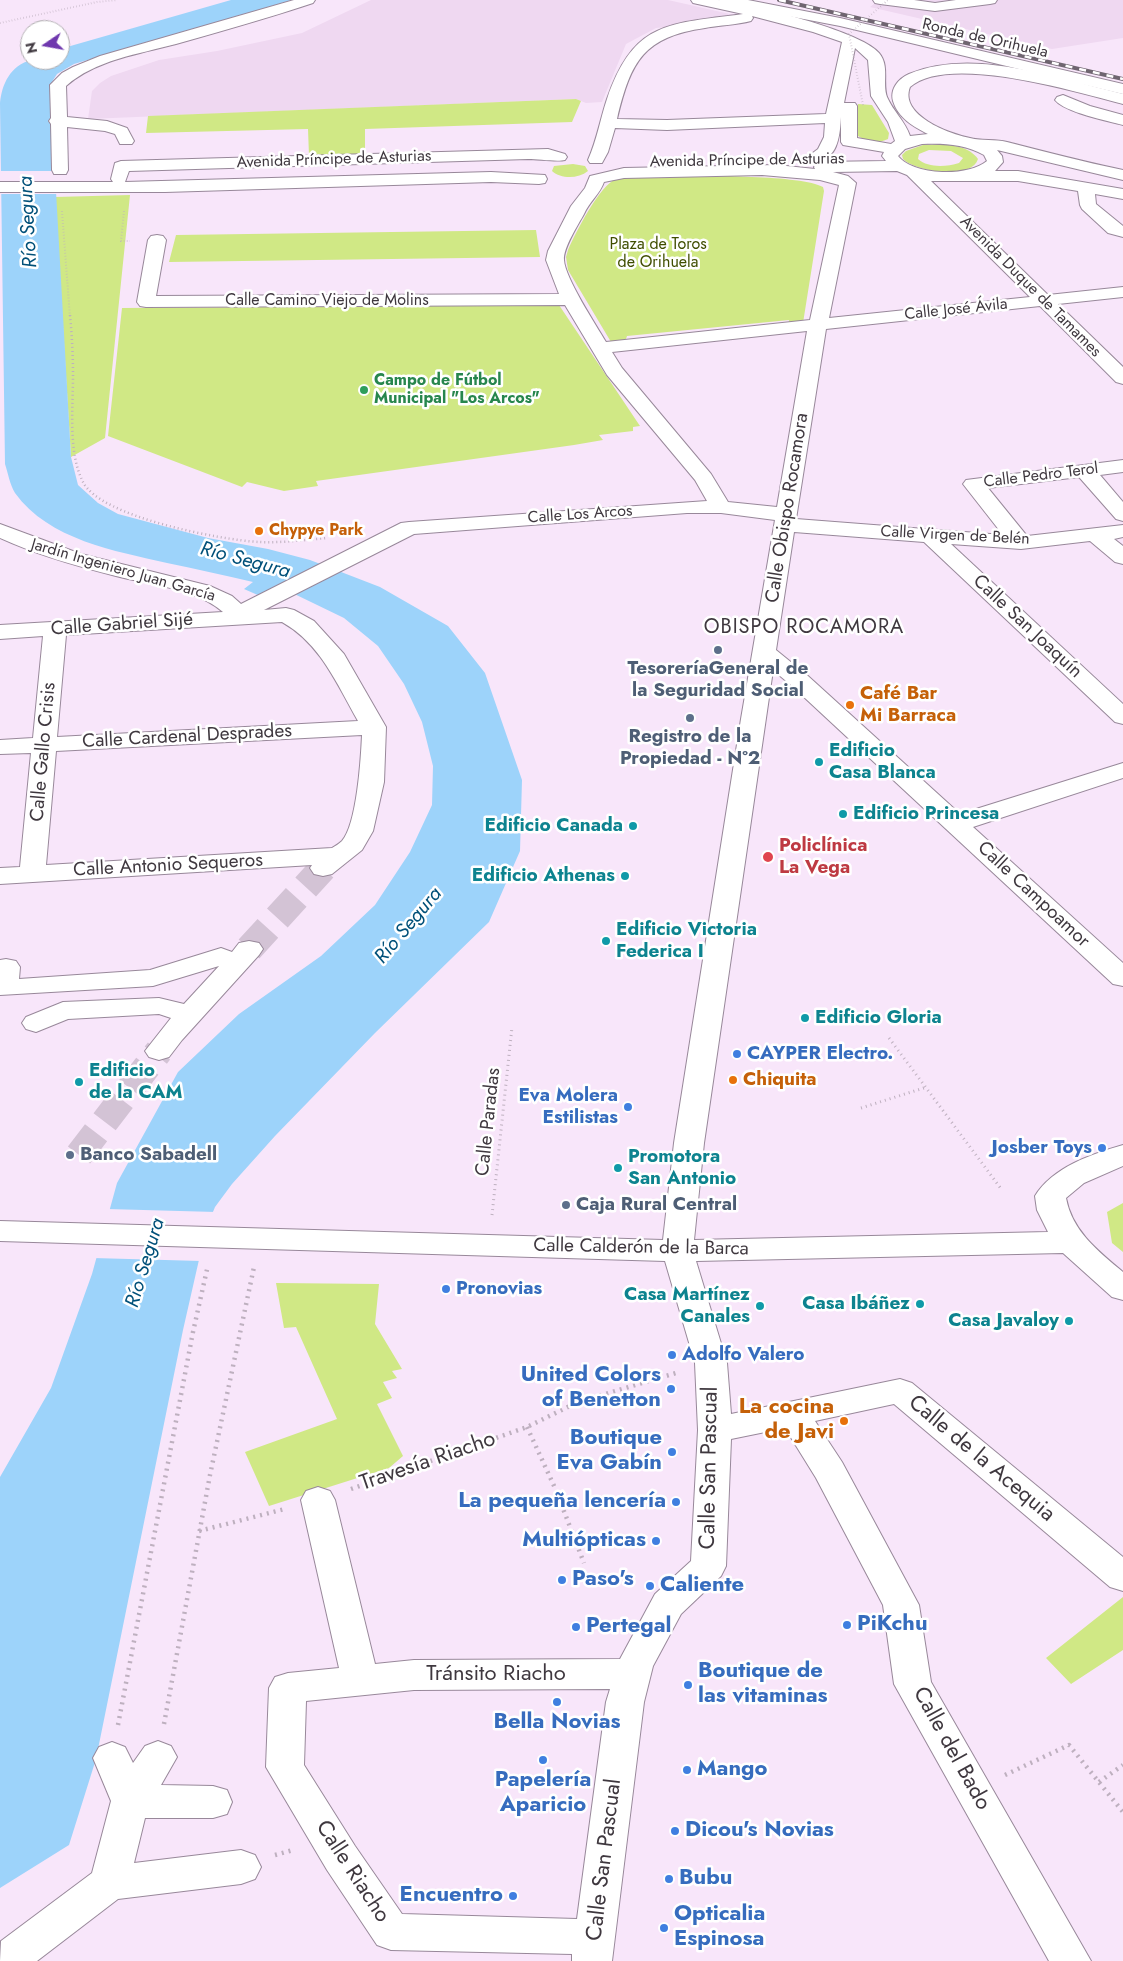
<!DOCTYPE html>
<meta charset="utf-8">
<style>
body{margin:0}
#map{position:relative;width:1123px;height:1961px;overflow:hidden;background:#f8e6fa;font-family:Jost,sans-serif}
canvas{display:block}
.north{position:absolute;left:20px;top:20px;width:50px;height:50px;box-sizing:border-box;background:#fff;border:1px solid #b2afb2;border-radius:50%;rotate:258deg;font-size:14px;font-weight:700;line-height:20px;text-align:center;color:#3f383f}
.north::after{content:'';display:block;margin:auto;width:18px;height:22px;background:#6f38ae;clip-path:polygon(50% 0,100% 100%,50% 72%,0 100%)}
</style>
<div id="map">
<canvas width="1123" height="1961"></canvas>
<div class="north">N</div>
</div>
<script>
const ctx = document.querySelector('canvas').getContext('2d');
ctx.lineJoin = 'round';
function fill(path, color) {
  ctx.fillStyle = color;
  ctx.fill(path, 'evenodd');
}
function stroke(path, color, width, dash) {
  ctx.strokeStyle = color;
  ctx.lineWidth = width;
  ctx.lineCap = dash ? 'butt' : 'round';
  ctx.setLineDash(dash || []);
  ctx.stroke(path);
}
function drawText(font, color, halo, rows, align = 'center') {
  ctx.font = font + ' Jost,sans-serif';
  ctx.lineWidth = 5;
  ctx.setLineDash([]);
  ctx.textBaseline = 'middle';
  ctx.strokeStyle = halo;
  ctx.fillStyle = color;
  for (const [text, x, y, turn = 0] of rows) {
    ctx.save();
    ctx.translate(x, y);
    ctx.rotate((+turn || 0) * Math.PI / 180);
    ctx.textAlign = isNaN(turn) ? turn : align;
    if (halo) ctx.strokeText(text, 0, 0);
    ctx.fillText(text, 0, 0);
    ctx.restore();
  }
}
const built = new Path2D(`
 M371,0H668L739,16L698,24L656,28L626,44L602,102L586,103L576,99L88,119L92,91L100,83L111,76L159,60L217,51L302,33Z
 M879,0H1123V38L1052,49L870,7Z`);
const green = new Path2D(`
 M576,99L581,101L572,122L365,129V154L309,156L308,129L146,133L148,116Z
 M858,104L872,105L889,133L888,139C877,144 868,142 858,136L856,122Z
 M923,145C940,144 967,143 978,159C972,180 916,172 903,159L902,155L906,151ZM929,150L951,151L963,158L959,163C946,167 928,168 918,159L919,154Z
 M573,164L585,166L588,171C578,179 561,179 552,171L554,166Z
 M675,175C704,176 802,175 823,187L824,191L803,323L788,326L789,320L627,336L625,342H611L568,270L566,257L568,250C576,232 599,186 617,178Z
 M130,195L105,438L71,457L55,197Z
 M536,230L540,257L169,262L176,235Z
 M559,305L640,426L633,427V431L599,435L603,440L574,445L316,481L318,486L284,491L247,482L242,487L108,436L122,308Z
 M1123,1203V1252L1112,1243L1107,1212Z
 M276,1283L379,1284L375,1324L402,1369L392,1371L397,1378L383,1382L392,1398L377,1404L403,1456L389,1468L269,1506L245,1452L337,1419L296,1327L284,1328Z
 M1123,1597V1650L1071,1684L1046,1658Z`);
const water = new Path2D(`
 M231,0H292L74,64L57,74L50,85L71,457L78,485L98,503L118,514L208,538L268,549L310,560L380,587L448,626L485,673L522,780L520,851L489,922L375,1033L275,1136L232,1184L215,1207L206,1229L183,1330L96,1759L69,1845L0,1888V1477L51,1388L92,1274L117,1183L178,1072L239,1014L321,956L375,905L410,852L432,805L433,766L422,722L404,684L378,646L344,618L282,588L260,596L244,589L253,582C224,575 196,569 167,563C115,551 49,540 15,493C10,485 8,473 5,464L0,103C2,84 10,66 31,60C40,58 51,60 60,60V49Z`);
const pier = new Path2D(`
 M0,171H56L57,194H0Z
 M107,1209L216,1212L209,1229L201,1261L93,1258Z`);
const minorTunnel = new Path2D(`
 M249,949L323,868
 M79,1155L159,1051`);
const pathFar3 = new Path2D(`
 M0,23L97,2L117,0
 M62,211L70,317
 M124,211L121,241H130`);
const pathFar2 = new Path2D(`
 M70,315C72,336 73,356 73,376C73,408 68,453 83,482C100,517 221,540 259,542C281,543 304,540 327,538`);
const pathFar1 = new Path2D(`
 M889,1038L1002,1190
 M861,1108L927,1087
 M492,1215L512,1027`);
const path = new Path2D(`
 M527,1427L555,1488L584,1563
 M351,1489L527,1427L578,1402L676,1373
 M199,1531L285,1509
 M164,1724L210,1475L254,1267
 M118,1725L193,1332L208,1265
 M1005,1775L1069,1745L1123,1812
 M1099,1782L1123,1765
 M275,1855L293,1850`);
const minor = new Path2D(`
 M294,0H315L313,3C268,18 222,31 176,44C139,54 95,60 66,86L67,117L107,121L127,128L134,141L132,144H120L115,134L105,131L67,127L68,170L66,174H54L52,170L51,124L49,121L51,118L50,85L62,73L73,67L100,56Z
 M691,0C700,0 709,0 718,0C748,3 861,31 879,53C890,66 882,83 887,97C893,111 905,121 910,136L928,134C914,127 898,118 893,101C890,89 898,79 909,74C973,47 1060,79 1123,94V104C1077,92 948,53 910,87C899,115 949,134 970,138C982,141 995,139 1007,142C1046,152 1084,162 1123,170V180L997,150L1002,156L1003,162L995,171H1018L1123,189V199L1095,194L1096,204L1123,226V237L1108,233L1082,209L1080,205L1078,191L1018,181H931L1048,295L1123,287V297L1058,304L1123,367V384L1116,382L1040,306L826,329L796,519L1003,535L963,484L966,480L1123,460V472L1100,475L1123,502V521L1116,519L1079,477L988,488L1027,536L1123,525V537L1114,539L1123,546V564L1115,562L1090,541L1021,549L951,544L1123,704V724L1115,722L924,542L794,532L776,650L808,676L960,814L1123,763V778L973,827L1123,963V986L1113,984L792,686L773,670L704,1143L694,1240L1048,1232L1037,1210L1035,1196C1053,1167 1092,1154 1123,1145V1166L1084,1183L1066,1198C1072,1231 1098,1251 1123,1272V1300L1112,1297L1063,1253L696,1261L727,1363L731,1414L900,1379L912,1383L1123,1557V1591L1110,1587L894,1404L815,1421L842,1462L919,1605L931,1682L1091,1961H1049L894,1684L883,1605L816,1478L785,1428L731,1439L726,1566L721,1576L681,1614L653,1666L644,1702L612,1961H572V1954L391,1950L377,1945L327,1870L266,1767L269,1688L275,1677L288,1673L339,1668L301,1500L306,1491L318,1487L330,1491L335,1500L375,1664L414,1660L620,1659L655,1594L691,1561L698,1430L695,1363L665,1261L0,1241V1221L663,1240L674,1143L741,719L775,520L721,513H687L414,534L264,610L286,608L294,610L314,621L344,654L386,727L384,782L373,831L362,850L332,874L323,876L314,874L310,868L312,865L0,884V868L20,867L31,753L0,754V740L33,738L43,636L0,639V625L223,612C196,588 150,585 116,576C76,566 37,555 0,538V524L81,554L210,586L232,596L241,604L401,523L409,522L707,501L695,480L607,375L565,305L146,307L140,306L137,302L148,240L151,236L157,235L163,236L166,240L156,296L559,294L546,260L548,251L571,206L585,188L590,176L624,168L777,165L815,169L814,167L816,164L822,162L886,161L882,156L884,152L843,145L841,142V117C840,134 838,165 812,158L810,155L818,149L824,137L825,123L667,130L615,128L608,152L602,163H590L588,160C597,140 600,120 607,99C634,20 670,24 743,14L693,3ZM752,16L813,32L842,42L826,114L667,120L617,119C631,60 644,37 705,28C720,25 736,25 751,21L753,18ZM855,48L868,60L871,96L888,122L895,141L891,144L857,138V106L855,103H844ZM922,144C943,143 965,144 984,155L987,161C968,177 914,176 898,156L905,149ZM897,171L907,175L1030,297L829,318L856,183L848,176L833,172ZM762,175L820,180L839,185L810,320L606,342C596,325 565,278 564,260C563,248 578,225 584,214C589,202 600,194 604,182L624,178ZM807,331L777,507L728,502L711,474L622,368L612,352ZM282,622C320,643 337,684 358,721L57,737L66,635ZM362,735C361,758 357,824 342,841C339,844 335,846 332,848L46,865L56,751ZM610,1689L606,1702L577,1919L402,1914L355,1846L304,1765L306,1701L414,1690Z
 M873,0H914L935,3L956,0H997L995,3L990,4L935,11L880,4L875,3Z
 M1063,95L1090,106L1123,115V125C1108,121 1064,112 1055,100L1057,97Z
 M548,149L565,154L567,157L565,160C557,162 538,159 528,159L129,171L125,182L491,172L545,175L547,179L545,183L539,184L491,182L165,192H0V182H113L111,179L115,163L121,161Z
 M249,941L259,943L263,949L259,955L182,1040L169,1057L159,1060L149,1057L145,1051L171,1018L159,1014L68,1019L36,1032L26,1029L22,1023L26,1017L63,1002L159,998L184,1004L219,966L153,986L0,995V960L6,959L16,961L20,967L19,979L150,970L221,948L232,952L239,943Z
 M158,1741L171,1746L177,1757L161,1785L213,1786L227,1790L232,1802L227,1814L213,1818H145L134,1863L241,1850L255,1855L261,1867L255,1879L241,1884L118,1899L37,1961H0L1,1941L92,1873L111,1801L93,1758L99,1747L112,1742L125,1747L133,1763L145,1746Z`);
const major = new Path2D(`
 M719,0H748L840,18L1123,84V94L840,26L726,4L721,3Z`);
const rail = new Path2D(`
 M779,0L1123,79`);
const pathBridge = new Path2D(`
 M863,105L849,34L888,0`);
const markers = [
 [364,390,5,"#2e9e5b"],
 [259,531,5,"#e8710a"],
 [718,650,5,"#5c6f8a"],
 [850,705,5,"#e8710a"],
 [690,718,5,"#5c6f8a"],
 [819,762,5,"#0f9aa8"],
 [843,814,5,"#0f9aa8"],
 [633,826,5,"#0f9aa8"],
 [768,857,6,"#e0444e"],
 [625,876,5,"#0f9aa8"],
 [606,941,5,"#0f9aa8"],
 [805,1018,5,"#0f9aa8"],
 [737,1054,5,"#3f7fe0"],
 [733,1080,5,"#e8710a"],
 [79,1082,5,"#0f9aa8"],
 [628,1107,5,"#3f7fe0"],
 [1102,1148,5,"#3f7fe0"],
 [70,1155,5,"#5c6f8a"],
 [618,1168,5,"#0f9aa8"],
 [566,1205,5,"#5c6f8a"],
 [446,1289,5,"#3f7fe0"],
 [920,1304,5,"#0f9aa8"],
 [760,1306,5,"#0f9aa8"],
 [1069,1321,5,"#0f9aa8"],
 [672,1355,5,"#3f7fe0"],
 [671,1389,5,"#3f7fe0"],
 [844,1421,5,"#e8710a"],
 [672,1452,5,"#3f7fe0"],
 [676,1502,5,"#3f7fe0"],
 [656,1541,5,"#3f7fe0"],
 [562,1580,5,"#3f7fe0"],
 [650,1586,5,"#3f7fe0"],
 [847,1625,5,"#3f7fe0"],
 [576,1627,5,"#3f7fe0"],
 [688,1685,5,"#3f7fe0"],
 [557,1702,5,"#3f7fe0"],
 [543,1760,5,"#3f7fe0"],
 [687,1770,5,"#3f7fe0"],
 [675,1831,5,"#3f7fe0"],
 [669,1879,5,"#3f7fe0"],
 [513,1896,5,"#3f7fe0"],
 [664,1928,5,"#3f7fe0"]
];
const farStreetnames = [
 ["Ronda de Orihuela",985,39,13],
 ["Avenida Príncipe de Asturias",334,160,-2],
 ["Avenida Príncipe de Asturias",747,161,-1],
 ["Avenida Duque de Tamames",1030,287,45],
 ["Calle Camino Viejo de Molins",327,301],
 ["Calle José Ávila",956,310,-6],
 ["Calle Pedro Terol",1041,476,-7],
 ["Calle Los Arcos",580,515,-4],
 ["Calle Virgen de Belén",955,536,3],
 ["Jardín Ingeniero Juan García",123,571,16]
];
const farParknames = [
 ["Plaza de Toros",658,245],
 ["de Orihuela",658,263]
];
const farLeisurenames = [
 ["Campo de Fútbol",374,381],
 ["Municipal \"Los Arcos\"",374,399]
];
const farFoodnames = [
 ["Chypye Park",269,531]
];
const streetNames = [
 ["Calle Obispo Rocamora",788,508,-81],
 ["Calle Gabriel Sijé",122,625,-4],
 ["Calle San Joaquín",1027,627,43],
 ["Calle Cardenal Desprades",187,737,-3],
 ["Calle Gallo Crisis",44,752,-85],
 ["Calle Antonio Sequeros",168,866,-3],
 ["Calle Campoamor",1033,895,43],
 ["Calle Paradas",489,1122,-84],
 ["Calle Calderón de la Barca",641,1248,1]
];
const serviceNames = [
 ["TesoreríaGeneral de",718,669],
 ["la Seguridad Social",718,691],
 ["Registro de la",690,737],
 ["Propiedad - Nº2",690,759],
 ["Banco Sabadell",80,1155,"left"],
 ["Caja Rural Central",576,1205,"left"]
];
const foodNames = [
 ["Café Bar",860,694],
 ["Mi Barraca",860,716],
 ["Chiquita",743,1080]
];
const cultureNames = [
 ["Edificio",829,751],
 ["Casa Blanca",829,773],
 ["Edificio Princesa",853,814],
 ["Edificio Canada",623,826,"right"],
 ["Edificio Athenas",615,876,"right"],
 ["Edificio Victoria",616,930],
 ["Federica I",616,952],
 ["Edificio Gloria",815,1018],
 ["Edificio",89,1071],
 ["de la CAM",89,1093],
 ["Promotora",628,1157],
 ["San Antonio",628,1179],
 ["Casa Martínez",750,1295,"right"],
 ["Canales",750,1317,"right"],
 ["Casa Ibáñez",910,1304,"right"],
 ["Casa Javaloy",1059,1321,"right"]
];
const healthNames = [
 ["Policlínica",779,846],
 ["La Vega",779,868]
];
const shopNames = [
 ["CAYPER Electro.",747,1054],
 ["Eva Molera",618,1096,"right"],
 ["Estilistas",618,1118,"right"],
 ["Josber Toys",1092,1148,"right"],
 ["Pronovias",456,1289],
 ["Adolfo Valero",682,1355]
];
const waterNames = [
 ["Río Segura",29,222,-93],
 ["Río Segura",245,561,15],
 ["Río Segura",409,926,-50],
 ["Río Segura",146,1263,-73]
];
const neighbourhoodNames = [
 ["OBISPO ROCAMORA",804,628]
];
const nearShopnames = [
 ["United Colors",661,1376,"right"],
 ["of Benetton",661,1401,"right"],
 ["Boutique",662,1439,"right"],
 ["Eva Gabín",662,1464,"right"],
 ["La pequeña lencería",666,1502,"right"],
 ["Multiópticas",646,1541,"right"],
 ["Paso's",572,1580],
 ["Caliente",660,1586],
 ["PiKchu",857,1625],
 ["Pertegal",586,1627],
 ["Boutique de",698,1672],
 ["las vitaminas",698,1697],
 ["Bella Novias",557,1723,"center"],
 ["Mango",697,1770],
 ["Papelería",543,1781,"center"],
 ["Aparicio",543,1806,"center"],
 ["Dicou's Novias",685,1831],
 ["Bubu",679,1879],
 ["Encuentro",503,1896,"right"],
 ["Opticalia",674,1915],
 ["Espinosa",674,1940]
];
const nearFoodnames = [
 ["La cocina",834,1408],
 ["de Javi",834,1433]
];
const nearStreetnames = [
 ["Calle de la Acequia",981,1459,40],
 ["Travesía Riacho",428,1462,-19],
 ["Calle San Pascual",710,1468,-89],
 ["Tránsito Riacho",496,1675],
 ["Calle del Bado",951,1749,61],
 ["Calle San Pascual",605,1860,-83],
 ["Calle Riacho",352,1872,57]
];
fill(built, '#efd8f1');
fill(green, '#d0e885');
fill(water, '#9dd3fa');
fill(pier, '#f8e6fa');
stroke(minorTunnel, '#d3c3d5', 28, [28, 14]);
stroke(minor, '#98889a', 2);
stroke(major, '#98889a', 2);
stroke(pathFar3, '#beb0bf', 2, [0.5, 2.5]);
stroke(pathFar2, '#beb0bf', 2.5, [1, 3]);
stroke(pathFar1, '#beb0bf', 3, [1, 4]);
stroke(path, '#beb0bf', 4.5, [2, 5]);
fill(minor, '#fff');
fill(major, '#fff');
stroke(rail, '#6f6570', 4);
stroke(rail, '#fff', 2.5, [7]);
stroke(pathBridge, '#beb0bf', 2, [0.5, 2.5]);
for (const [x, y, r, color] of markers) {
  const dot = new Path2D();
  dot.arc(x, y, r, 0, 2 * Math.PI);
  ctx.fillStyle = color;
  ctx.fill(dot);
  stroke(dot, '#fff', 2);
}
drawText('16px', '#3f383f', '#fff', farStreetnames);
drawText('16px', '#404e00', '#fff', farParknames);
drawText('bold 16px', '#27864d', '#fff', farLeisurenames, 'left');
drawText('bold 16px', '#c56008', '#fff', farFoodnames, 'left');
drawText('19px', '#3f383f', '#fff', streetNames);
drawText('bold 19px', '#4e5e75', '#fff', serviceNames);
drawText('bold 19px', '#c56008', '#fff', foodNames, 'left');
drawText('bold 19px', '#0d838f', '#fff', cultureNames, 'left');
drawText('bold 19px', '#be3a42', '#fff', healthNames, 'left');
drawText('bold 19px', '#366cbe', '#fff', shopNames, 'left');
drawText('italic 20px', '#005079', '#fff', waterNames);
ctx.letterSpacing = '1px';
drawText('20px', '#3f383f', '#fff', neighbourhoodNames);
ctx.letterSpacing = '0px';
drawText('bold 22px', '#366cbe', '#fff', nearShopnames, 'left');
drawText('bold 22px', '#c56008', '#fff', nearFoodnames, 'right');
drawText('22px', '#3f383f', '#fff', nearStreetnames);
</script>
